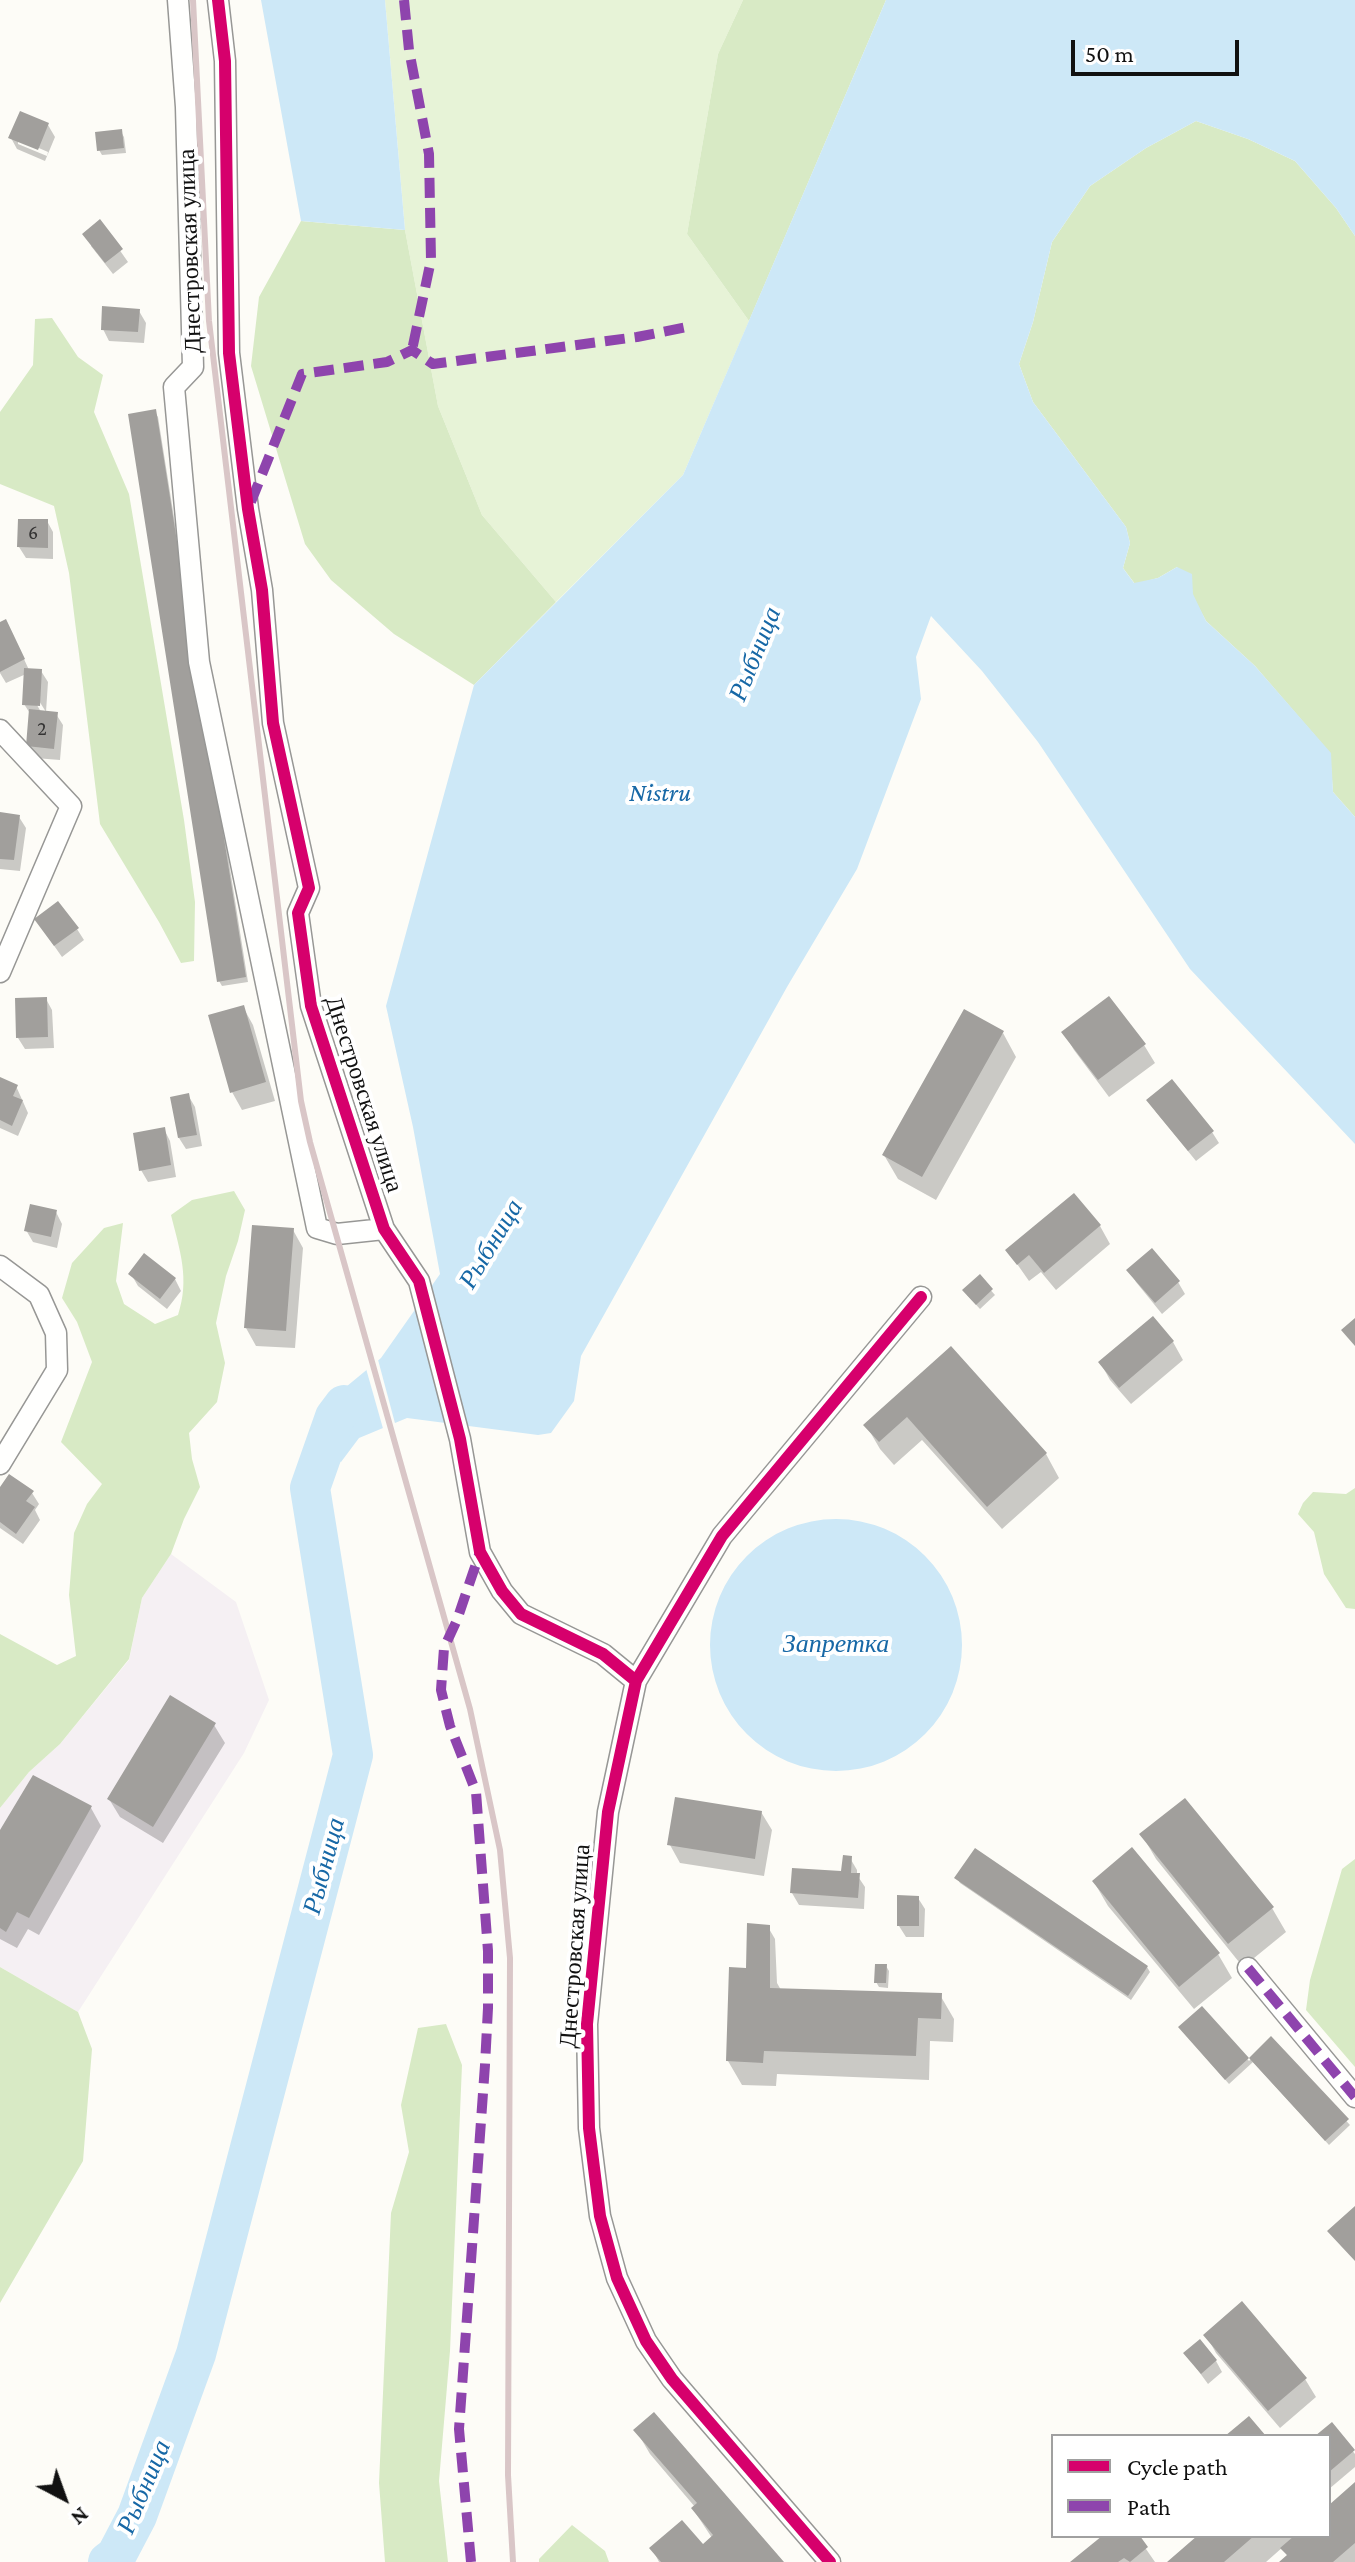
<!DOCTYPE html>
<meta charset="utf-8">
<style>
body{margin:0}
#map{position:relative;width:1355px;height:2562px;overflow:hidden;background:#fdfcf7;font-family:"Crimson Pro",serif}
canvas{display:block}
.legend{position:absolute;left:1051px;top:2434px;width:280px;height:104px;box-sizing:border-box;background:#fff;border:2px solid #a0a0a0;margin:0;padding:10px 14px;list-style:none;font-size:24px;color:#111}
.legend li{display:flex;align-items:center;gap:16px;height:40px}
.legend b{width:40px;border:2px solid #a0a0a0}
.north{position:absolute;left:24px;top:2458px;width:80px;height:80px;-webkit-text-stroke:6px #fff;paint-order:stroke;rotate:139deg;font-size:22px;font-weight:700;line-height:32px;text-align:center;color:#111}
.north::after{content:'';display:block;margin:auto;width:28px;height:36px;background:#111;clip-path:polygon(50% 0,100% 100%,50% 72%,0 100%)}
.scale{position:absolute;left:1071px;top:40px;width:168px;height:36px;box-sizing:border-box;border:4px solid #111;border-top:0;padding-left:10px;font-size:24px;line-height:28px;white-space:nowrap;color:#111;-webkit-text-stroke:6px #fff;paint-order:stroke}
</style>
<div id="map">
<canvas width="1355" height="2562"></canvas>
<ul class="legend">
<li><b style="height:10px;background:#d6006c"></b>Cycle path</li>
<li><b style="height:10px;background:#8e44ad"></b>Path</li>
</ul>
<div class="north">N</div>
<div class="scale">50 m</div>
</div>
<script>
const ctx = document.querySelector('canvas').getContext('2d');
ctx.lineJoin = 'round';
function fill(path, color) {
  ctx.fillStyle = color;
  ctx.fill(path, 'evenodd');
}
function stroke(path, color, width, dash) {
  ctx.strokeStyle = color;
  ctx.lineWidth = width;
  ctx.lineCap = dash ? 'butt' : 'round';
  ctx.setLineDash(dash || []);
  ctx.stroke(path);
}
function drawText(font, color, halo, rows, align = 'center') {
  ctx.font = font + ' "Crimson Pro",serif';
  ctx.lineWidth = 8;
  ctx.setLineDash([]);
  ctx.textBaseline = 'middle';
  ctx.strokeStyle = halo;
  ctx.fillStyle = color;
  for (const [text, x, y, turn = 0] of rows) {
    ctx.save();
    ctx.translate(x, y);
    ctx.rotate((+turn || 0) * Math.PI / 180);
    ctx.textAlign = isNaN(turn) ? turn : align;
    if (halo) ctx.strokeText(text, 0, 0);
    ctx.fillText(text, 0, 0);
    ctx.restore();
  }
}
const industrial = new Path2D(`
 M171,1554L236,1602L269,1700L244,1753L78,2012L0,1967V1808L29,1772L60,1744L129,1660L142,1598Z`);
const green = new Path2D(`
 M385,0H743L718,54L687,234L749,321L683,475L556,602L482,515L438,406L405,230Z`);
const forest = new Path2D(`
 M743,0H886L749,321L687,234L718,54Z
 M1196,121L1248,139L1295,161L1336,208L1355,236V817L1333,792L1330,753L1255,666L1206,621L1177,567L1158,578L1135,584L1123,568L1130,543L1126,527L1033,402L1019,364L1033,322L1052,242L1090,186L1146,148Z
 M301,221L405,230L438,406L482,515L556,602L474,685L394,634L331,580L305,544L251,366L259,297Z
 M52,318L78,357L103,375L94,412L129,494L184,820L195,902L194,961L181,963L159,922L100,824L69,573L54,506L0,484V412L33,365L35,319Z
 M234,1191L245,1210L238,1241L226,1276L216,1323L225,1363L217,1402L189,1433L192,1459L200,1487L184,1519L171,1554L142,1598L129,1659L60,1744L29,1772L0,1808V1634L57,1665L76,1656L69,1595L74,1533L87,1504L102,1484L61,1442L92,1362L77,1322L62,1298L72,1263L104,1228L123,1223L116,1281L124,1304L155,1324L178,1315C190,1279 180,1251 171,1215L192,1200Z
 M1355,1488V1609L1346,1608L1324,1574L1314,1532L1298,1514L1303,1503L1313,1492L1346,1494Z
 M1355,1859V2067L1306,2010L1310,1980L1342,1869Z
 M0,1967L78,2012L92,2049L83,2161L0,2303Z
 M446,2024L462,2065L450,2351L439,2481L448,2562H385L379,2483L391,2213L409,2152L401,2105L418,2028Z
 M572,2525L605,2551L609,2562H539V2559Z`);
const water = new Path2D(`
 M261,0H385L405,230L301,221Z
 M886,0H1355V236L1336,208L1295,161L1248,139L1196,121L1146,148L1090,186L1052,242L1033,322L1019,364L1033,402L1126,527L1130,543L1123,568L1134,583L1158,578L1177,567L1192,574L1193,594L1206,621L1255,666L1331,753L1333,792L1355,817V1144L1190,969L1038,742L982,671L931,616L916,657L921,699L857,869L787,987L581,1356L574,1401L551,1433L538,1435L407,1418L359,1438L341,1462L307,1443L335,1396L381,1358L440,1274L413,1127L386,1006L474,685L683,475Z
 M710 1645a126 126 0 1 1 252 0a126 126 0 1 1-252 0Z`);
const pier = new Path2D(`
 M377,1356L396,1427L384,1432L365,1365Z`);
const shadow = new Path2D(`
 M48,125L55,137L45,161L17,149L11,138ZM18,139L48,152L47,156L18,144Z
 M121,132L124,137L126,153L102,155L99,150Z
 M100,222L128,262L113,274L91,246Z
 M139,311L146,323L144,343L109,341L103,329Z
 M155,412L158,417L248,982L222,986L219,981Z
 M47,521L53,532V559L26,558L19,547Z
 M0,624L12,633L29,670L41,671L48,682L46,712L36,696L33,698L41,712L56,714L63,725L60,760L35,758L28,746L31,715L24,704L26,674L6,683L0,673Z
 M0,814L19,817L26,828L20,871L0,869Z
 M36,920L77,929L84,940L62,957Z
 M46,999L52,1010L54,1048L25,1049L18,1038Z
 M243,1007L253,1025L275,1101L242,1110L232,1092Z
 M1003,1033L1016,1057L936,1200L898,1179L884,1155Z
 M1064,1033L1144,1045L1155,1063L1109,1097L1074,1050Z
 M0,1080L16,1086L28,1113L18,1136L0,1128Z
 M188,1095L195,1107L202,1146L186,1149L179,1138Z
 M1149,1100L1212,1132L1219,1143L1196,1161L1156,1112Z
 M164,1129L170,1141L176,1177L148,1182L141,1170Z
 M1074,1195L1100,1226L1110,1244L1056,1290L1041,1272L1029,1281L1008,1251Z
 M56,1212L62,1224L57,1248L33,1242L26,1230Z
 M293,1230L303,1248L295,1348L256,1346L246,1328Z
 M1152,1251L1178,1282L1185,1294L1162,1314L1136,1282L1129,1271Z
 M131,1274L175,1279L181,1291L167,1309L138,1286Z
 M979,1277L995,1295L980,1309L967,1295Z
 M1152,1318L1173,1342L1183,1360L1131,1404L1110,1380L1100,1362Z
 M951,1349L1046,1454L1059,1478L1002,1529L922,1440L894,1465L880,1449L866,1425Z
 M0,1491L32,1493L39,1504L35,1510L40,1520L23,1544L0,1528Z
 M214,1725L225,1743L163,1843L120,1817L109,1799Z
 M34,1778L91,1808L101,1826L39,1935L28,1929L17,1948L0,1939V1834Z
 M761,1812L772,1830L764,1876L680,1863L670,1845Z
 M1142,1835L1272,1908L1286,1932L1243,1967L1156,1859Z
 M850,1858L857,1870V1875L865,1887L864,1909L799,1905L792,1893L843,1874Z
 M957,1878L1147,1967L1150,1972L1131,2000L960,1883Z
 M1094,1882L1218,1954L1232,1978L1194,2009L1108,1906Z
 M918,1898L925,1909L924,1937H906L899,1926Z
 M768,1927L775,1939L777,1983L781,1990L940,1995L954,2019L953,2042L930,2041L929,2080L777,2074L776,2086L742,2085L728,2061L750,1970Z
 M886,1966L889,1971L888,1988L879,1987L876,1982Z
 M1202,2008L1249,2061L1271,2038L1350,2125L1329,2145L1253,2062L1229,2084L1180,2028Z
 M1206,2335L1305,2379L1316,2397L1280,2428L1216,2353Z
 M1186,2354L1216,2361L1222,2372L1208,2384Z
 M1331,2425L1355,2454V2467L1329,2489V2436H1318Z
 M636,2430L781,2562H659L652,2548L709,2555L712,2538L693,2509L695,2507L650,2454Z
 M1355,2485V2562H1282L1288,2557L1283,2547L1266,2562H1170L1201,2536H1329V2508Z
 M1105,2536H1137L1155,2562H1073Z`);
const river = new Path2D(`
 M108,2562L116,2556L137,2516L196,2354L353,1755L310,1488L335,1417L344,1405`);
const building = new Path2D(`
 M20,111L49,123L38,150L8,138Z
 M122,129L124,148L97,151L95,132Z
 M100,219L123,249L105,263L82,234Z
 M102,306L140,309L138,332L101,330Z
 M156,409L246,977L217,982L128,414Z
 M18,519H48V548L17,547Z
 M6,619L25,659L0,672V622Z
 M24,668L42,669L40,706L22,705Z
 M29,709L58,712L54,749L26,746Z
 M0,812L20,815L14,860L0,859Z
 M58,901L79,928L54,946L34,919Z
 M1109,996L1146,1044L1098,1080L1061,1032Z
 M47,997L48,1037L16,1038L15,998Z
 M244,1005L266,1082L230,1093L208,1015Z
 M964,1009L1004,1031L922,1177L882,1155Z
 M0,1077L18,1085L13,1096L23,1100L12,1126L0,1120Z
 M1172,1079L1214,1131L1188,1151L1146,1100Z
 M189,1093L197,1135L178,1138L170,1097Z
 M165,1127L171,1165L139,1171L133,1133Z
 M1074,1193L1101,1225L1044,1273L1029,1255L1017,1265L1005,1250Z
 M30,1204L57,1210L51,1237L24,1231Z
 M252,1225L294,1228L286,1331L244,1328Z
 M1152,1248L1180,1281L1155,1303L1126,1270Z
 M144,1253L176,1278L160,1299L128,1274Z
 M980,1274L993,1289L976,1305L962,1290Z
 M1153,1316L1174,1341L1119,1388L1098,1362Z
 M1355,1318V1346L1341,1330Z
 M951,1346L1047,1453L987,1507L907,1417L879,1442L863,1425Z
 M9,1474L34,1491L26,1501L35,1507L16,1534L0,1522V1487Z
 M170,1695L216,1723L153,1827L107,1799Z
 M33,1775L92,1806L29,1918L17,1912L6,1932L0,1928V1830Z
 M675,1797L762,1811L755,1859L667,1845Z
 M1185,1798L1274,1907L1228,1944L1139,1834Z
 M1132,1847L1220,1953L1179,1987L1092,1881Z
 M975,1848L1148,1966L1128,1996L954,1878Z
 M843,1855L852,1856L851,1873H860L858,1898L790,1893L792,1868L841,1871Z
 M897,1895L919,1896V1926H897Z
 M747,1923L770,1925V1988L942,1993L941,2019L918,2018L916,2056L764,2051L763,2063L726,2061L729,1967L746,1968Z
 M875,1964H887L886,1983H874Z
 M1202,2006L1249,2058L1225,2080L1178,2027Z
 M1271,2036L1349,2119L1325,2141L1249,2058Z
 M1355,2206V2261L1327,2231Z
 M1242,2301L1307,2378L1268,2411L1203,2335Z
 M1200,2339L1217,2360L1201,2374L1183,2353Z
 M654,2412L784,2562H661L649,2548L682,2520L703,2544L713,2535L691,2508L697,2503L633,2430Z
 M1249,2416L1266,2436H1225Z
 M1332,2422L1355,2450L1329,2472V2436H1315Z
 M1355,2482V2543L1333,2562H1279L1287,2555L1280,2548L1294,2536H1329V2505Z
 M1102,2536H1140L1148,2547L1130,2562L1124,2558L1118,2562H1070Z
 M1197,2536H1254L1224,2562H1167Z`);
const street = new Path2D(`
 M178,0L186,107L193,367L174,387L199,662L317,1228L337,1234L384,1229
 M218,0L225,61L229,353L248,509L262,590L273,723L309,888L298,913L311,1006L384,1229L419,1281L460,1439L480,1552L502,1591L521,1614L603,1654L636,1681L608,1812L587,2024L589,2128L600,2216L617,2278L646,2341L672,2379L830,2562
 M0,730L71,806L0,972
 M0,1266L39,1295L56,1333L57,1370L0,1464
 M636,1681L722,1536L921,1297
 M1248,1968L1355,2097`);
const rail = new Path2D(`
 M193,0L209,321L301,1101L310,1142L470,1709L500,1850L510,1958L508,2475L513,2562`);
const quiet = new Path2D(`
 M404,0L409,50L429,154L431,260L412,350
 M251,502L302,374L387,362L412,350L433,364L637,337L687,327
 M1248,1968L1355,2097
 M471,2562L459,2429L485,2065L488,2008V1951L476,1792L450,1726L441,1690L444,1648L457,1620L480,1552`);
const cycleway = new Path2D(`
 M218,0L225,61L229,353L248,509L262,590L273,723L309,888L298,913L311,1006L384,1229L419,1281L460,1439L480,1552L502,1591L521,1614L603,1654L636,1681L608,1812L587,2024L589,2128L600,2216L617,2278L646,2341L672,2379L830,2562
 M636,1681L722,1536L921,1297`);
const numberNames = [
 ["6",33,533],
 ["2",42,729]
];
const streetNames = [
 ["Днестровская улица",190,251,-92],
 ["Днестровская улица",364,1094,72],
 ["Днестровская улица",575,1946,-86]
];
const waterNames = [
 ["Рыбница",755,654,-68],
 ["Nistru",660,793],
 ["Рыбница",491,1244,-59],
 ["Запретка",836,1644],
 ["Рыбница",324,1866,-75],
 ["Рыбница",144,2487,-67]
];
fill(industrial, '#f5f0f3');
fill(green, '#e7f3d7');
fill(forest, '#d8eac5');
fill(water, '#cde8f7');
fill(pier, '#fdfcf7');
fill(shadow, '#0003');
stroke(river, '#cde8f7', 40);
fill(building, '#a19f9c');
stroke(street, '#979795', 23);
stroke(street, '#fffffe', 20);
stroke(rail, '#d9c6c7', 6);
stroke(quiet, '#8e44ad', 10, [20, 10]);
stroke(cycleway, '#d6006c', 12);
drawText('20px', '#353434', null, numberNames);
drawText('24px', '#111', '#fff', streetNames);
drawText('italic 26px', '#1768a6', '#fff', waterNames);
</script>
